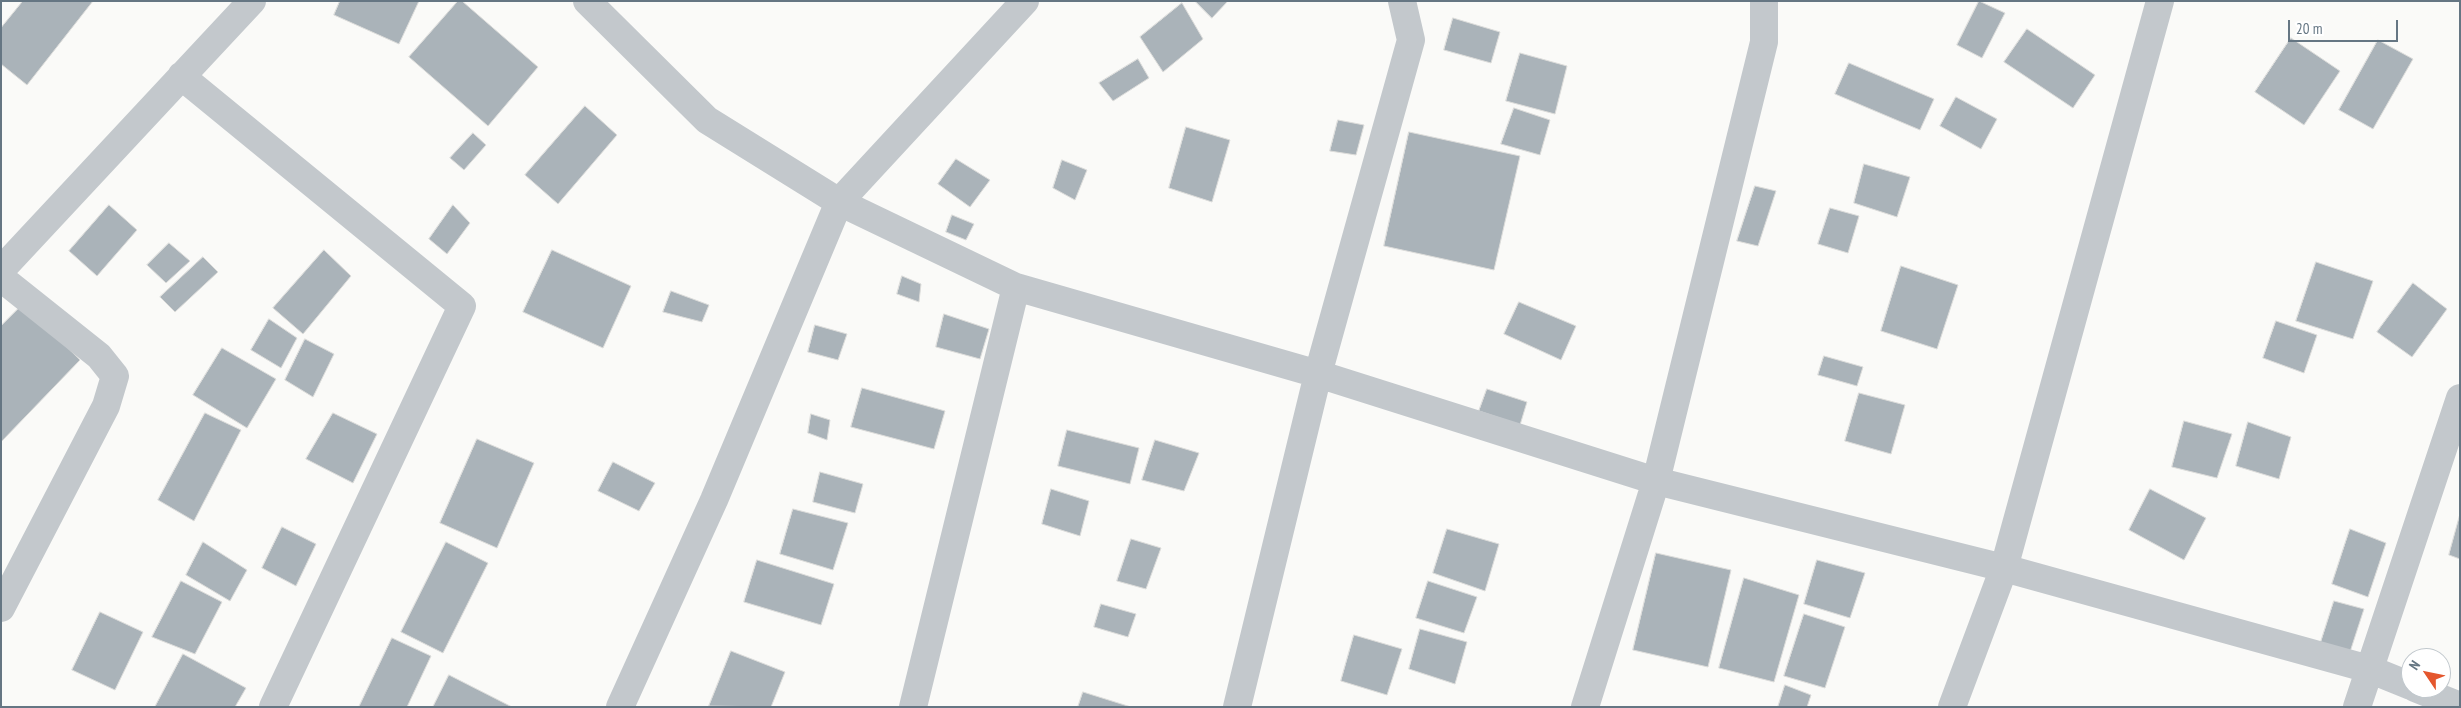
<!DOCTYPE html>
<style>
body{margin:0}
#map{position:relative;width:2461px;height:708px;overflow:hidden;background:#fafaf8;font-family:"PT Sans Narrow",sans-serif}
canvas{display:block}
.frame{position:absolute;inset:0;border:2px solid #657683;pointer-events:none}
.north{position:absolute;left:2401px;top:648px;width:50px;height:50px;box-sizing:border-box;background:#fff;border:1px solid #c1c8cd;border-radius:50%;rotate:304deg;font-size:14px;font-weight:700;line-height:20px;text-align:center;color:#657683}
.north::after{content:'';display:block;margin:auto;width:18px;height:22px;background:#e4572e;clip-path:polygon(50% 0,100% 100%,50% 72%,0 100%)}
.scale{position:absolute;left:2288px;top:20px;width:110px;height:22px;box-sizing:border-box;border:2px solid #657683;border-top:0;padding-left:6px;font-size:15px;line-height:18px;white-space:nowrap;color:#657683;-webkit-text-stroke:4px #fff;paint-order:stroke}
</style>
<div id="map">
<canvas width="2461" height="708"></canvas>
<div class="frame"></div>
<div class="north">N</div>
<div class="scale">20 m</div>
</div>
<script>
const ctx = document.querySelector('canvas').getContext('2d');
ctx.lineJoin = 'round';
function fill(path, color) {
  ctx.fillStyle = color;
  ctx.fill(path, 'evenodd');
}
function stroke(path, color, width, dash) {
  ctx.strokeStyle = color;
  ctx.lineWidth = width;
  ctx.lineCap = dash ? 'butt' : 'round';
  ctx.setLineDash(dash || []);
  ctx.stroke(path);
}
const building = new Path2D(`
 M23,1H93L27,85L1,64V28Z
 M340,1H419L399,44L334,15Z
 M458,1H462L538,67L488,126L409,57Z
 M1195,1H1228L1212,18Z
 M1979,1L2005,13L1982,58L1957,45Z
 M1182,3L1203,39L1163,72L1140,37Z
 M1453,18L1500,32L1491,63L1444,50Z
 M2027,29L2095,75L2073,108L2004,62Z
 M2291,38L2340,71L2304,125L2255,92Z
 M2378,40L2413,59L2373,129L2339,110Z
 M1520,53L1567,66L1555,114L1506,101Z
 M1138,59L1149,78L1113,101L1099,83Z
 M1849,63L1934,99L1920,130L1835,94Z
 M1956,97L1997,119L1981,149L1940,126Z
 M585,106L617,135L558,204L525,175Z
 M1514,108L1550,120L1540,155L1501,144Z
 M1338,120L1364,125L1356,155L1330,151Z
 M1186,127L1230,140L1212,202L1169,188Z
 M1409,132L1520,156L1494,270L1384,246Z
 M473,133L486,145L464,170L450,158Z
 M956,159L990,180L970,207L938,184Z
 M1062,160L1087,170L1075,200L1053,188Z
 M1864,164L1910,177L1897,217L1854,203Z
 M1755,186L1776,191L1758,246L1737,241Z
 M109,205L137,230L97,276L69,251Z
 M453,205L470,223L447,254L429,239Z
 M1830,208L1859,216L1848,253L1818,244Z
 M952,215L974,224L966,240L946,232Z
 M169,243L190,261L166,283L147,265Z
 M324,250L351,276L303,334L273,308Z
 M552,250L631,286L603,348L523,312Z
 M203,257L218,272L175,312L160,297Z
 M2316,262L2373,281L2353,339L2296,321Z
 M1901,266L1958,285L1937,349L1881,331Z
 M902,276L921,284L919,302L897,294Z
 M2413,283L2447,309L2412,357L2377,332Z
 M671,291L709,305L702,322L663,312Z
 M1519,302L1576,326L1561,360L1504,334Z
 M23,304L80,360L1,442V326Z
 M944,314L989,329L980,359L936,347Z
 M269,319L297,338L281,368L251,350Z
 M2276,321L2317,335L2304,373L2263,358Z
 M815,325L847,334L838,360L808,352Z
 M305,339L334,354L313,397L285,380Z
 M222,348L276,379L247,428L193,395Z
 M1824,356L1863,367L1857,386L1818,375Z
 M862,388L945,411L934,449L851,427Z
 M1487,389L1527,402L1520,425L1479,411Z
 M1859,393L1905,405L1891,454L1845,441Z
 M205,413L241,430L194,521L158,500Z
 M333,413L377,434L353,483L306,459Z
 M811,414L830,420L827,440L808,433Z
 M2184,421L2232,434L2217,478L2172,467Z
 M2248,422L2291,437L2279,479L2236,466Z
 M1067,430L1139,448L1130,484L1058,466Z
 M477,439L534,463L497,548L440,523Z
 M1155,440L1199,453L1184,491L1142,480Z
 M613,462L655,483L639,511L598,491Z
 M820,472L863,484L855,513L813,502Z
 M1051,489L1089,501L1080,536L1042,524Z
 M2150,489L2206,518L2184,560L2129,530Z
 M793,509L848,523L833,570L780,554Z
 M2460,514V559L2449,555Z
 M282,527L316,544L296,586L262,568Z
 M1447,529L1499,544L1485,591L1433,573Z
 M2350,529L2386,543L2368,597L2332,584Z
 M1131,539L1161,548L1146,589L1117,581Z
 M203,542L247,570L230,601L186,575Z
 M446,542L488,563L443,653L401,632Z
 M1656,553L1731,570L1708,667L1633,650Z
 M757,560L834,584L821,625L744,602Z
 M1817,560L1865,573L1850,618L1804,604Z
 M1744,578L1799,595L1774,682L1719,668Z
 M181,581L222,602L195,654L152,637Z
 M1428,581L1477,597L1464,633L1416,618Z
 M2334,601L2364,609L2349,655L2319,648Z
 M1101,604L1136,614L1128,637L1094,627Z
 M100,612L143,632L115,690L72,670Z
 M1804,614L1845,627L1825,688L1784,676Z
 M1420,629L1467,642L1455,684L1409,669Z
 M1354,635L1402,649L1387,695L1341,681Z
 M392,638L431,656L407,707H359Z
 M731,651L785,672L771,707L709,706Z
 M183,654L246,688L235,707H155Z
 M449,675L512,707H433Z
 M1785,685L1811,695L1807,707H1778Z
 M1083,692L1131,707H1078Z`);
const minor = new Path2D(`
 M587,1L707,120L839,202L1016,287L1318,374L1656,481L2004,568L2369,669L2411,686
 M181,76L462,306L273,707
 M1,270L252,1
 M1,278L99,356L115,376L106,406L1,608
 M2415,688L2460,706
 M620,707L714,500L839,202L1025,1
 M913,707L1016,287
 M1237,707L1318,374L1411,40L1402,1
 M1585,707L1656,481L1764,42V1
 M1952,707L2004,568L2160,1
 M2357,707L2460,398`);
fill(building, '#aab3b9');
stroke(building, '#dcdcda', 1);
stroke(minor, '#c3c8cc', 28);
</script>
